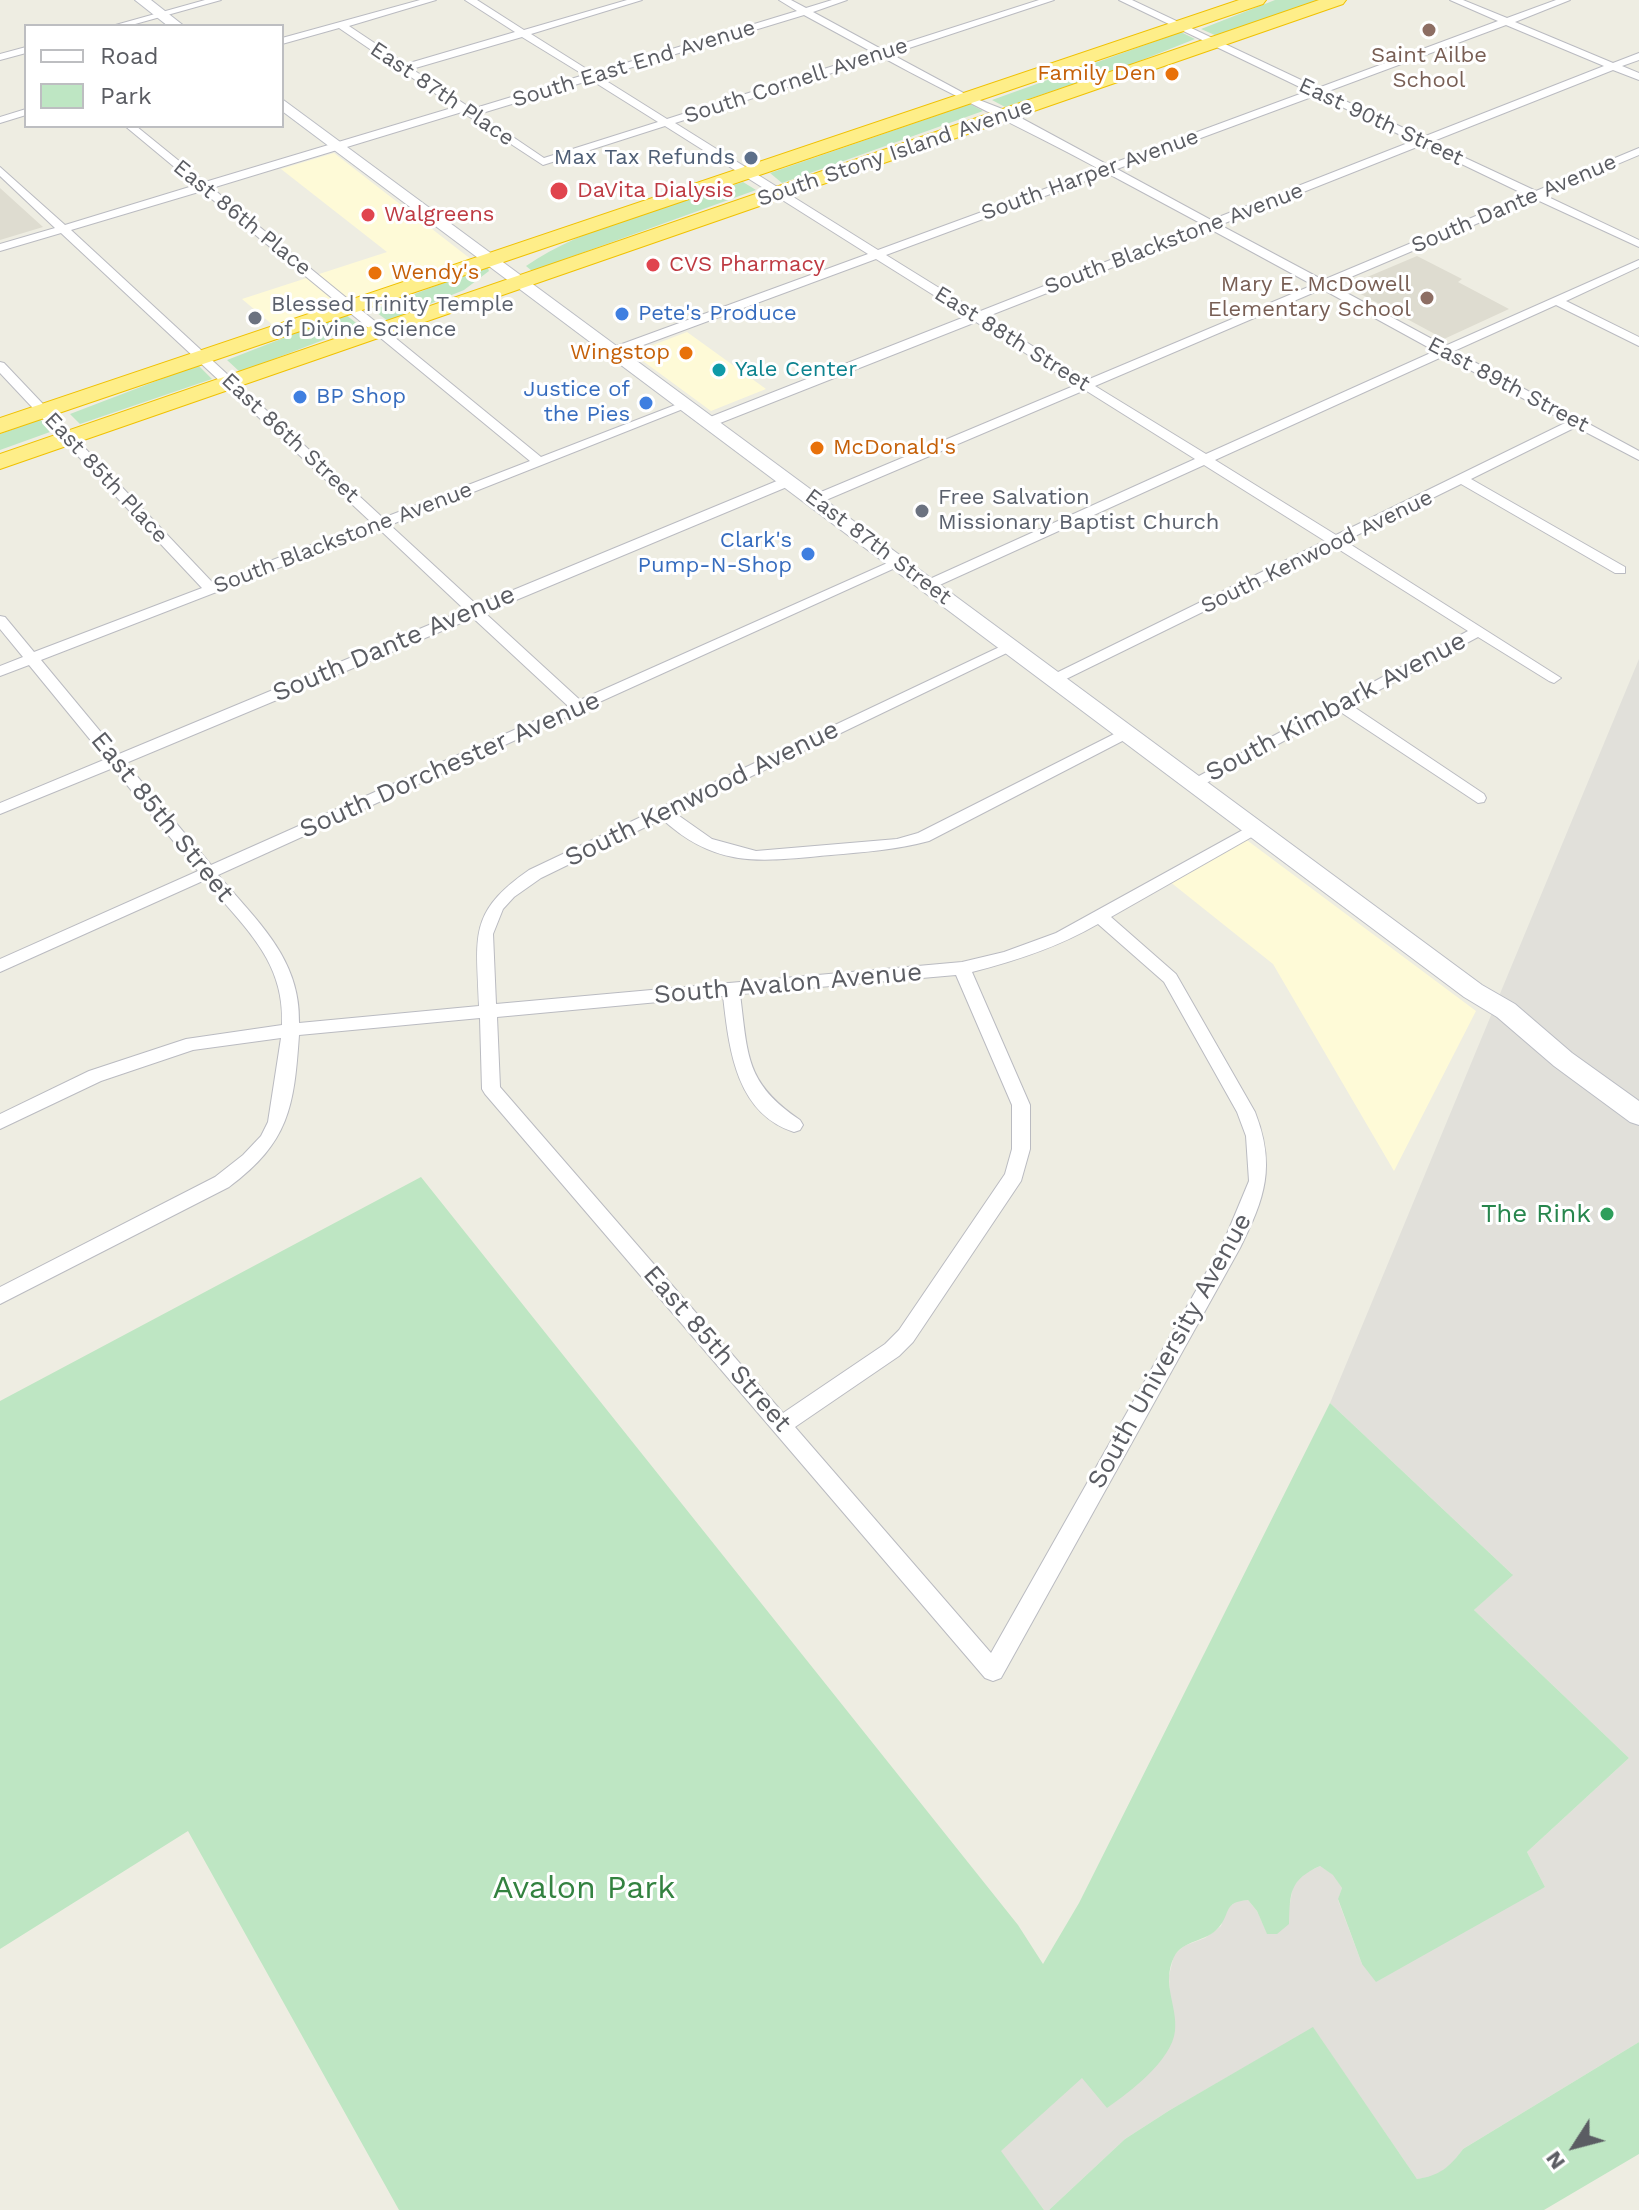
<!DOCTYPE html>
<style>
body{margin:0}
#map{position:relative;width:1639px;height:2210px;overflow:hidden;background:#eeede2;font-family:"Work Sans",sans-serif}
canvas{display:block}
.legend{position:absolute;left:24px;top:24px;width:260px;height:104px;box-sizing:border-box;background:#fff;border:2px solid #bdbec1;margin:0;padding:10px 14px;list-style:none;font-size:24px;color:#5b5d63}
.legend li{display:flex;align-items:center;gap:16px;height:40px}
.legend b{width:40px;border:2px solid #bdbec1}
.north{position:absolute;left:1535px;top:2106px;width:80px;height:80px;-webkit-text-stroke:6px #fff;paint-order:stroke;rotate:234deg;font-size:22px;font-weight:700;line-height:32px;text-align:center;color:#5b5d63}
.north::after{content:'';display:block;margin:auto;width:28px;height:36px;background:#5b5d63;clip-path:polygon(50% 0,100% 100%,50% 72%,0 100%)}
</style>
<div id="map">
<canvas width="1639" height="2210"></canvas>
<ul class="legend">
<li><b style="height:10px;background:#fff"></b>Road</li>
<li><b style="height:22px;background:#bee6c3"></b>Park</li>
</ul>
<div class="north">N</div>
</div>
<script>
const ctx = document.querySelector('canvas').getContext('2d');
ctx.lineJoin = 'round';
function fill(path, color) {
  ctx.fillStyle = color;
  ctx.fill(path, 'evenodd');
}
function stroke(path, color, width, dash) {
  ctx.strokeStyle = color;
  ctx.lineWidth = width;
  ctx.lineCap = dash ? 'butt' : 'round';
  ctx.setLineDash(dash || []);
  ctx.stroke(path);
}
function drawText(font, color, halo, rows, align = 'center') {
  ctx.font = font + ' "Work Sans",sans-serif';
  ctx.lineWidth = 6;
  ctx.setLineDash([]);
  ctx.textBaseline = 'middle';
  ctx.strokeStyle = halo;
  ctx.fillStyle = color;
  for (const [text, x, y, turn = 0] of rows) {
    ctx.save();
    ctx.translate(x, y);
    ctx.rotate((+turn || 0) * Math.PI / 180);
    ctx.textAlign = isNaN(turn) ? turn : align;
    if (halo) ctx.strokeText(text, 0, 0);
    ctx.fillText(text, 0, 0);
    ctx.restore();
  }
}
const commercial = new Path2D(`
 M334,153L472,260L274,326L242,299L387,252L281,169Z
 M687,332L766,389L711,411L632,353Z
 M1244,838L1476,1011L1394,1171L1273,964L1169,881Z`);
const industrial = new Path2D(`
 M1639,659V2042L1463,2149L1454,2162L1436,2176L1417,2179L1313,2028L1170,2110L1125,2139L1049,2210H1044L1000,2151L1170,1996L1169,1976L1174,1955L1184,1946L1205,1938L1221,1926L1226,1909L1237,1901L1248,1900L1257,1911L1267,1933L1290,1903L1293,1887L1301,1875L1320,1866L1334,1875L1342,1888L1338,1900L1362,1964L1545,1887L1527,1852L1629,1758L1474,1610L1512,1574L1330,1403Z`);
const education = new Path2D(`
 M0,188L43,227L0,240Z
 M1417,256L1462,279L1458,282L1509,309L1444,339L1346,286Z`);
const green = new Path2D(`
 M1275,0H1323L1217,36L1201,29Z
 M1181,32L1195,39L1127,66L1005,107L992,100Z
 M970,104L983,111L782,183L770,173Z
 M743,182L756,190L532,271L526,266C584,226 675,204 743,182Z
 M487,266L489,271L464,290L388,321L373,310Z
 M345,314L360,326L240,372L227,360Z
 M198,365L212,379L80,424L70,414Z
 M40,419L50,432L0,450V434Z
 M421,1177L1018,1925L1043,1964L1079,1903L1330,1403L1513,1575L1474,1610L1629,1758L1527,1852L1545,1887L1376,1982L1362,1964L1338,1899L1342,1888L1333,1875L1320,1866C1289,1880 1290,1893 1289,1924L1277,1934H1267L1257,1911L1248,1900C1223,1902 1231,1913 1219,1927C1207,1942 1182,1940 1174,1957C1161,1984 1178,2006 1175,2031C1172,2060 1130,2092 1107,2108L1082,2078L1001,2151L1044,2210H399L188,1831L0,1949V1401Z
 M1313,2027L1417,2179C1439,2176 1450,2167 1463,2149L1639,2042V2154L1544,2210H1049L1125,2139L1170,2110Z`);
const street = new Path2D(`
 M205,0H221L128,26H112Z
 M420,0H436L349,26L406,64L515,32L465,0H477L524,30L627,0H642L531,34L593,73L797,11L779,0H791L806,8L832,0H847L813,12L883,50L1039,0H1054L891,54L969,96L1010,112L1108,165L1308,91L1119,0H1132L1318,88L1498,21L1450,0H1463L1507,18L1556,0H1570L1515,22L1613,63L1639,53V60L1622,66L1639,73V80L1613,70L1431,142L1536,191L1639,148V155L1544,195L1639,240V247L1535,199L1332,285L1445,346L1639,260V267L1566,301L1639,337V346L1556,305L1454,351L1639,451V460L1576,427L1471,479L1625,567V573H1615L1461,484L1345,541L1561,678L1554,683L1549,681L1478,637L1351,705L1484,794L1486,798L1484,802L1478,803L1339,711L1199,787L1194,788L1186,783L1468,631L1335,547L1060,682H1050V676L1325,541L1204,465L933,588H923V582L1195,459L1085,390L819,503H809V497L1076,385L976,322L715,425H705V419L967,316L876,259L619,354H611V348L868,254L665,126L543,165L462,112L212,188L541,457L683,402L693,405L390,525L477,605L784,478H794V484L485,613L580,700L894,560H904L906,563L218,875C257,921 301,959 299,1023L479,1006C477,937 467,913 529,870L1010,642L1015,643V649L675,813L712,839L756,851L897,839L918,833L1122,730H1132V736L929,841C896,850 864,852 831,855C762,861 718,870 662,819L541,878L514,897L503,909L493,934L496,1004L962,962L1004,952L1056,933L1250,826L1256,825L1264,830L1111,917L1176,974L1255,1112C1276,1166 1265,1198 1240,1248L1001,1678L993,1681L985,1678L485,1094L482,1089L480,1018L299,1035C294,1108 289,1142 229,1187L0,1304V1287L215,1177L243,1155L261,1136L268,1122L281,1038L193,1050L101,1081L0,1129V1114L89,1071L186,1039L282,1025C285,960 244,928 205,880L0,972V959L198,871L113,768L0,814V803L106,759L29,665L0,676V666L23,657L0,629V616L5,617L34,652L202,588L0,373V362L4,363L213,583L371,522L61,233L0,251V244L55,228L0,176V167L65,225L196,185L125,126H136L205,182L455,107L339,28L282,44V38ZM804,15L874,53L667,119L600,77ZM1506,25L1604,66L1423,137L1326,92ZM522,37L584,75L472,109L412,69ZM882,57C953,96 1027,130 1099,169L878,250L675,123ZM591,80L658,122L544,158L479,114ZM1317,95L1413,141L1211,220L1117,169ZM1422,145L1526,195L1323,280L1220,225ZM1107,173L1202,224L978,312L886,255ZM202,191L530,461L383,518L71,230ZM1210,229L1313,285L1087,380L986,317ZM1322,289L1435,351L1206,454L1095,386ZM1444,356L1567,422L1336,535L1215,460ZM379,529L465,610L119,754L41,660ZM473,618L568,706L211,865L126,763ZM1098,924L1164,982L1237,1112L1246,1136L1249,1181L1224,1241L991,1653L795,1427L899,1356L913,1342L1021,1181L1030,1149V1105L972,972C1016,961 1058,947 1098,924ZM956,975L1012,1105V1149L1005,1174L899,1330L885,1344L783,1413L500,1087L497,1017L723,996C729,1047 735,1113 794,1132L800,1130L803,1125L800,1120C745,1083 748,1056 740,994Z
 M26,47V53L0,60V54Z
 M26,109V115L0,123V117Z`);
const secondary = new Path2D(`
 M135,0H151L184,26H168Z
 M282,99L1482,985L1515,1004L1572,1053L1639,1101V1125L1630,1122L1554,1066L1497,1017L1464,997L282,111Z`);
const highway = new Path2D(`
 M1239,0H1266L1263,4L0,433V418Z
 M1319,0H1346L1343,4L0,469V454Z`);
const markers = [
 [1429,30,8,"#8d6e63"],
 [1172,74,8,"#e8710a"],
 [751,158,8,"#5c6f8a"],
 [559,191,10,"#e0444e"],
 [368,215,8,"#e0444e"],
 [653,265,8,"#e0444e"],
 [375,273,8,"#e8710a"],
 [1427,298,8,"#8d6e63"],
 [622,314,8,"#3f7fe0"],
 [255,318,8,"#6b7280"],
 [686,353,8,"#e8710a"],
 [719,370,8,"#0f9aa8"],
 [300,397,8,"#3f7fe0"],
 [646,403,8,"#3f7fe0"],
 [817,448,8,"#e8710a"],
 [922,511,8,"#6b7280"],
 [808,554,8,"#3f7fe0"],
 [1607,1214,8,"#2e9e5b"]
];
const farEducationnames = [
 ["Saint Ailbe",1429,56],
 ["School",1429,81],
 ["Mary E. McDowell",1411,285,"right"],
 ["Elementary School",1411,310,"right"]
];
const farStreetnames = [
 ["South East End Avenue",634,64,-17],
 ["South Cornell Avenue",796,81,-18],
 ["East 87th Place",442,94,34],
 ["East 90th Street",1381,122,25],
 ["South Stony Island Avenue",895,153,-19],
 ["South Harper Avenue",1090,175,-20],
 ["South Dante Avenue",1514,204,-23],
 ["East 86th Place",242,218,39],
 ["South Blackstone Avenue",1174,239,-21],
 ["East 88th Street",1012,339,32],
 ["East 89th Street",1508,385,28],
 ["East 86th Street",290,438,43],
 ["East 85th Place",106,478,47],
 ["South Blackstone Avenue",343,538,-21],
 ["East 87th Street",878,547,37],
 ["South Kenwood Avenue",1317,552,-26]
];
const farFoodnames = [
 ["Family Den",1156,74],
 ["Wendy's",391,273,"left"],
 ["Wingstop",670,353],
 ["McDonald's",833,448,"left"]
];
const farServicenames = [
 ["Max Tax Refunds",735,158]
];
const farHealthnames = [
 ["DaVita Dialysis",577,191],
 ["Walgreens",384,215],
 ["CVS Pharmacy",669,265]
];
const farWorshipnames = [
 ["Blessed Trinity Temple",271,305],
 ["of Divine Science",271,330],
 ["Free Salvation",938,498],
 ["Missionary Baptist Church",938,523]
];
const farShopnames = [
 ["Pete's Produce",638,314],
 ["Justice of",630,390,"right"],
 ["the Pies",630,415,"right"],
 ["BP Shop",316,397],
 ["Clark's",792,541,"right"],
 ["Pump-N-Shop",792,566,"right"]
];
const farCulturenames = [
 ["Yale Center",735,370]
];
const streetNames = [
 ["South Dante Avenue",394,644,-23],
 ["South Kimbark Avenue",1336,707,-28],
 ["South Dorchester Avenue",450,765,-24],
 ["South Kenwood Avenue",702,794,-26],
 ["East 85th Street",162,817,51],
 ["South Avalon Avenue",788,984,-5],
 ["East 85th Street",717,1349,49],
 ["South University Avenue",1170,1351,-61]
];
const leisureNames = [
 ["The Rink",1591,1214]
];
const nearParknames = [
 ["Avalon Park",584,1889]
];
fill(commercial, '#fefad7');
fill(industrial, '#e1e0da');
fill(education, '#dedcd0');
fill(green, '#bee6c3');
stroke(street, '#babbc1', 2);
stroke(secondary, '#bbbdc4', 2);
stroke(highway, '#f0c100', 2);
fill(street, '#fff');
fill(secondary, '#fff');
fill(highway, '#feee89');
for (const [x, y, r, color] of markers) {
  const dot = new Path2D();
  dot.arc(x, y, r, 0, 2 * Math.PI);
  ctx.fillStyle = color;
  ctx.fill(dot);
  stroke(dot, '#fff', 3);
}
drawText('22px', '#785e54', '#fff', farEducationnames);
drawText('22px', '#5b5d63', '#fff', farStreetnames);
drawText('22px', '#c56008', '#fff', farFoodnames, 'right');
drawText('22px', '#4e5e75', '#fff', farServicenames, 'right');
drawText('22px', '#be3a42', '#fff', farHealthnames, 'left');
drawText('22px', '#5b616d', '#fff', farWorshipnames, 'left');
drawText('22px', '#366cbe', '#fff', farShopnames, 'left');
drawText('22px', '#0d838f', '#fff', farCulturenames, 'left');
drawText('26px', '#5b5d63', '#fff', streetNames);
drawText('26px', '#27864d', '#fff', leisureNames, 'right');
drawText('32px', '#338240', '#fff', nearParknames);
</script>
